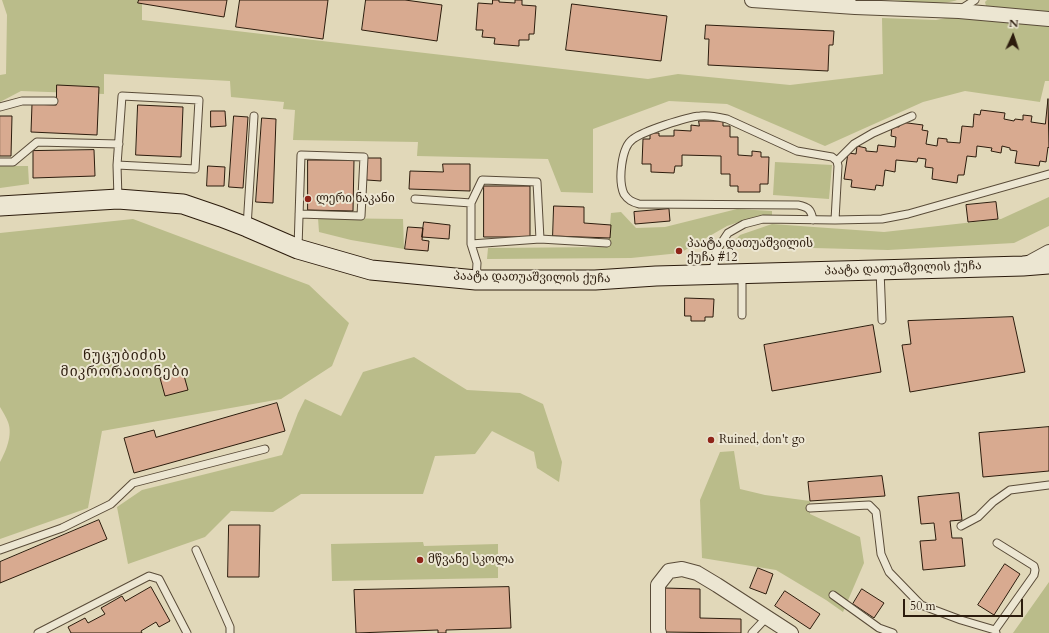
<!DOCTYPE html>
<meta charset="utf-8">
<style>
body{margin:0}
#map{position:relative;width:1049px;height:633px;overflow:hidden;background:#e1d8b9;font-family:Cardo,serif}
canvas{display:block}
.north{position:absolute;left:993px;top:16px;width:40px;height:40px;-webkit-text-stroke:3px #ece6d2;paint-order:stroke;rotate:3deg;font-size:11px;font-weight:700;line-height:16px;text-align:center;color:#2c1c0d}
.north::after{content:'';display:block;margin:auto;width:14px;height:18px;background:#2c1c0d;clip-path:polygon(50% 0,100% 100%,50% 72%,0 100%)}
.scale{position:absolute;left:903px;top:599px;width:120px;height:18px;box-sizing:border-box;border:2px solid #2c1c0d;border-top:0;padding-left:5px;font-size:12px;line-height:14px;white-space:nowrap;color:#2c1c0d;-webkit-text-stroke:3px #ece6d2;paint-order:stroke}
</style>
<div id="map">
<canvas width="1049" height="633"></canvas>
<div class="north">N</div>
<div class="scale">50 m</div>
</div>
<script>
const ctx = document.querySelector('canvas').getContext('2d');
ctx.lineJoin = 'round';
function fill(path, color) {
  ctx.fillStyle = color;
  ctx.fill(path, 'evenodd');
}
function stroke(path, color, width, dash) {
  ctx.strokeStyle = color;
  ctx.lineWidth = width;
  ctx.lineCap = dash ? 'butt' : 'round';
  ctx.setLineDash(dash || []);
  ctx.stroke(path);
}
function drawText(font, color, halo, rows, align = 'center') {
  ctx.font = font + ' Cardo,"Noto Serif Georgian",serif';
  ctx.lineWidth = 4;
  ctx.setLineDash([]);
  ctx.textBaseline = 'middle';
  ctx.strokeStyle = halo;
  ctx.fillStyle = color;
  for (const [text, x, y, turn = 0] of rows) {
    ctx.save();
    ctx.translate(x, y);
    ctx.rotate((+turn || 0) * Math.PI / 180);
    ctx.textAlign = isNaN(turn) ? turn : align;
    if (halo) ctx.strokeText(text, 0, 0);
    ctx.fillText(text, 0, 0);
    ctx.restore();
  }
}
const green = new Path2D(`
 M2,0H142V20L648,79L678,74L790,85L883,74L882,18L936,20L951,17L1049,23V81H1045L1040,102L965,91L923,102L825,146L727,104L669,101L593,129V193L561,192L548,159L417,156L418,142L293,140L295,110L283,109L284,102L231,97L230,81L104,74V94L21,91L0,102V75L6,74L7,15Z
 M890,0H957C944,6 906,1 890,0Z
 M987,0H1049V12L986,6L985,2Z
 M775,162L832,165L829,199L773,195Z
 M0,166H28L29,184L0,188Z
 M1049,197V226L1014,243L888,250L740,246L735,240L740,235L772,224L884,232L1001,219Z
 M737,209L772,211V216L754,217L727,226L680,253L631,258L487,259L488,248L608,247L611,213L621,212L636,228L665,227Z
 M318,218L403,219L404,249L351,240L319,232Z
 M133,219L309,285L349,323L332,366L281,399L102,431L88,508L0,539V462C6,451 13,435 8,422C6,417 3,412 0,407V233Z
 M414,357L467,390L520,393L543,404L562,462L559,482L537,468L534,452L492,431L475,454L435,456L423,494H301L273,512L231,511L205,537L128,564L117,507L142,490L282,455L298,413L305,399L341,416L363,372Z
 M734,451L740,489L765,495L810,501V514L860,537L864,563L843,612L826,600L776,570L702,558L700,500L720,452Z
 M423,542L424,546L498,544V578L332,581L331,544Z
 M1049,582V633H1013Z`);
const building = new Path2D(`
 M139,0H227L224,17L138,3Z
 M240,0H328L323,39L236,27Z
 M366,0H405L442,5L437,41L362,30Z
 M493,0H499V2L515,3V0H522V5L536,6L534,34H529V40H519V46L494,44L495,38L482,37L483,30H476L478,3L492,4Z
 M572,4L667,16L661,61L566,50Z
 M706,25L834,31L833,45H829L828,71L708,65L709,39H705Z
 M57,85L99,87L97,135L31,132L32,104L56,105Z
 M1048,99L1049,148L1048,147L1046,162L1040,161L1039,166L1015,163L1017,151L1010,150V148L1002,146L1001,153L991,151L992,148L977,146L976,157L967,156L964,175H958L957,183L932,179L933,168L925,167L926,159L918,158L917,162L896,160L895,172L885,170L883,186L876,185L875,190L851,187L852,180L844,179L848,153L856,154L857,146L866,148V151L877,152L878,145L895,147L896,137L891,136L892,126L899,127L900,122L923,125L922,130L928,131L926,144L937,146L938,138L947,139V142L960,143L962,126L973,127L974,114L980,115L981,110L1005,113L1004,119L1014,121L1015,119L1023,120V115L1032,116L1031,122L1045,124Z
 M138,105L183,107L181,157L136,155Z
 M211,111H225L226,126L211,127Z
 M0,116H12L11,156H0Z
 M234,116L248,117L243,188L229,187Z
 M262,118L276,119L273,203L256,202Z
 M699,121H723V126H730V137H738V155L752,156V151L761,152V157H769L768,184H760V192H738V186H730V174H721V156L682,155V166H675L674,173L651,172V164H642L643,139H650V133H659V136H674V130L691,131V125L699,126Z
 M94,150L95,176L33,178V151Z
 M367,158H381V181L367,180Z
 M308,160H354L353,211L308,210Z
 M443,164H470V191L409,189L410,171L443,172Z
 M208,166L225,167L224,186H207Z
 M484,186H530V237H484Z
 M996,202L998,219L968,222L966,205Z
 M554,206L584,207V223L611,225L610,238L553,236Z
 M669,209L670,221L635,224L634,212Z
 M424,222L450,225L449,239L422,237Z
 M408,227L423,228L422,240L429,241L428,251L405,249Z
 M685,298L714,299L713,317H705V321H691V316H685Z
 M1013,317L1025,372L910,392L902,345L911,344L908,321Z
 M873,325L881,372L772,391L764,345Z
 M183,372L188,390L165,396L160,378Z
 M277,403L285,431L134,473L124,438L154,430L156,437Z
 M1049,427V471L983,477L979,433Z
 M882,476L885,496L810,501L808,482Z
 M959,493L962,520L950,521L952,538H962L965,566L923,570L920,541L936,540L934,523L921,524L918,497Z
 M99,520L107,539L0,583V562Z
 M229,525H260L259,577H228Z
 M1005,564L1020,574L994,615L978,605Z
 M758,568L773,574L766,594L750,588Z
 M151,587L170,621L159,627L156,622L141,631L142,633H71L68,627L85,618L88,623L105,614L101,608L122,596L125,601Z
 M509,587L511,628L446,630V633H438V630L356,633L354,590Z
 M664,588L700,589V618L741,619V633L663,632Z
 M862,589L884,603L874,618L853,604Z
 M785,591L820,614L810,629L775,606Z`);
const service = new Path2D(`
 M961,9L975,0
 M0,107L22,101H54
 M837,161L854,144L873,133L912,116
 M0,162H13L37,142L119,144
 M117,165L195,169L199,100L122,96L117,165L118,199
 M415,199L471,203
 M813,220C811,209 808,207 798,205L639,204C632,202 628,200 624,194C618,181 621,147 633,139C644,131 686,117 700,116C710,115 718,117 727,119L797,151L832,157L837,161L838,166L835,220
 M247,227L254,116
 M540,239L607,243
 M471,244L540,239L537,182L482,180L471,203V244L477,263L476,280
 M298,248L301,155L364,157L361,216L299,214
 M880,270L882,320
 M713,273L716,251L728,233L744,224L763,219L835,220L882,219L908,214L1049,174
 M742,315V274
 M810,508L869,505L876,512L881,554L889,572L921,605L961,620L995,630
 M961,526L978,517L993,502L1010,490L1049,485
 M0,550L62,528L111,504L133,483L265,449
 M196,550L230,627V633
 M833,595L879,628L893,633
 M38,633L149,576L159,579L187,633
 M752,633L767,617
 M996,633L995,630L1034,575L1035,570L1034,566L997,543`);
const minor = new Path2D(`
 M752,0L855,7L959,11L1049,19
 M1027,264L1049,252
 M659,633L658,630V585L669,571L682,569L697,573L717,585L791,633`);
const secondary = new Path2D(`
 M0,206L118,199L183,204L221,217L247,227L298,249L371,270L476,280H595L656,276L1023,266L1049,264`);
const markers = [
 [308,199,4,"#8f2418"],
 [679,251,4,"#8f2418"],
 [711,440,4,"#8f2418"],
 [420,560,4,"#8f2418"]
];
const poiNames = [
 ["ლერი ნაკანი",316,199],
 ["პაატა დათუაშვილის",687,244],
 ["ქუჩა #12",687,258],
 ["Ruined, don't go",719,440],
 ["მწვანე სკოლა",428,560]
];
const streetNames = [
 ["პაატა დათუაშვილის ქუჩა",903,269,-2],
 ["პაატა დათუაშვილის ქუჩა",532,278,1]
];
const quarterNames = [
 ["ნუცუბიძის",125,357],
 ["მიკრორაიონები",125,373]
];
fill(green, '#babc8a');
fill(building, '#d8aa90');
stroke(building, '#2c1c0d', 1);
stroke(service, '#594b38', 9);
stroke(minor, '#594b38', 16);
stroke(secondary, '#2c1c0d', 21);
stroke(service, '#ece6d2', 7);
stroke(minor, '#ece6d2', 14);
stroke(secondary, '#ece6d2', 19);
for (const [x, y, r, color] of markers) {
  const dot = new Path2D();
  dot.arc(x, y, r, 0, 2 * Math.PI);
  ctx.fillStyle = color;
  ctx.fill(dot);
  stroke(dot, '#ece6d2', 1.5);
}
drawText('12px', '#2c1c0d', '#ece6d2', poiNames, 'left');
drawText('12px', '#2c1c0d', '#ece6d2', streetNames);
ctx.letterSpacing = '1px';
drawText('14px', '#2c1c0d', '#ece6d2', quarterNames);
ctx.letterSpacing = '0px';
</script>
